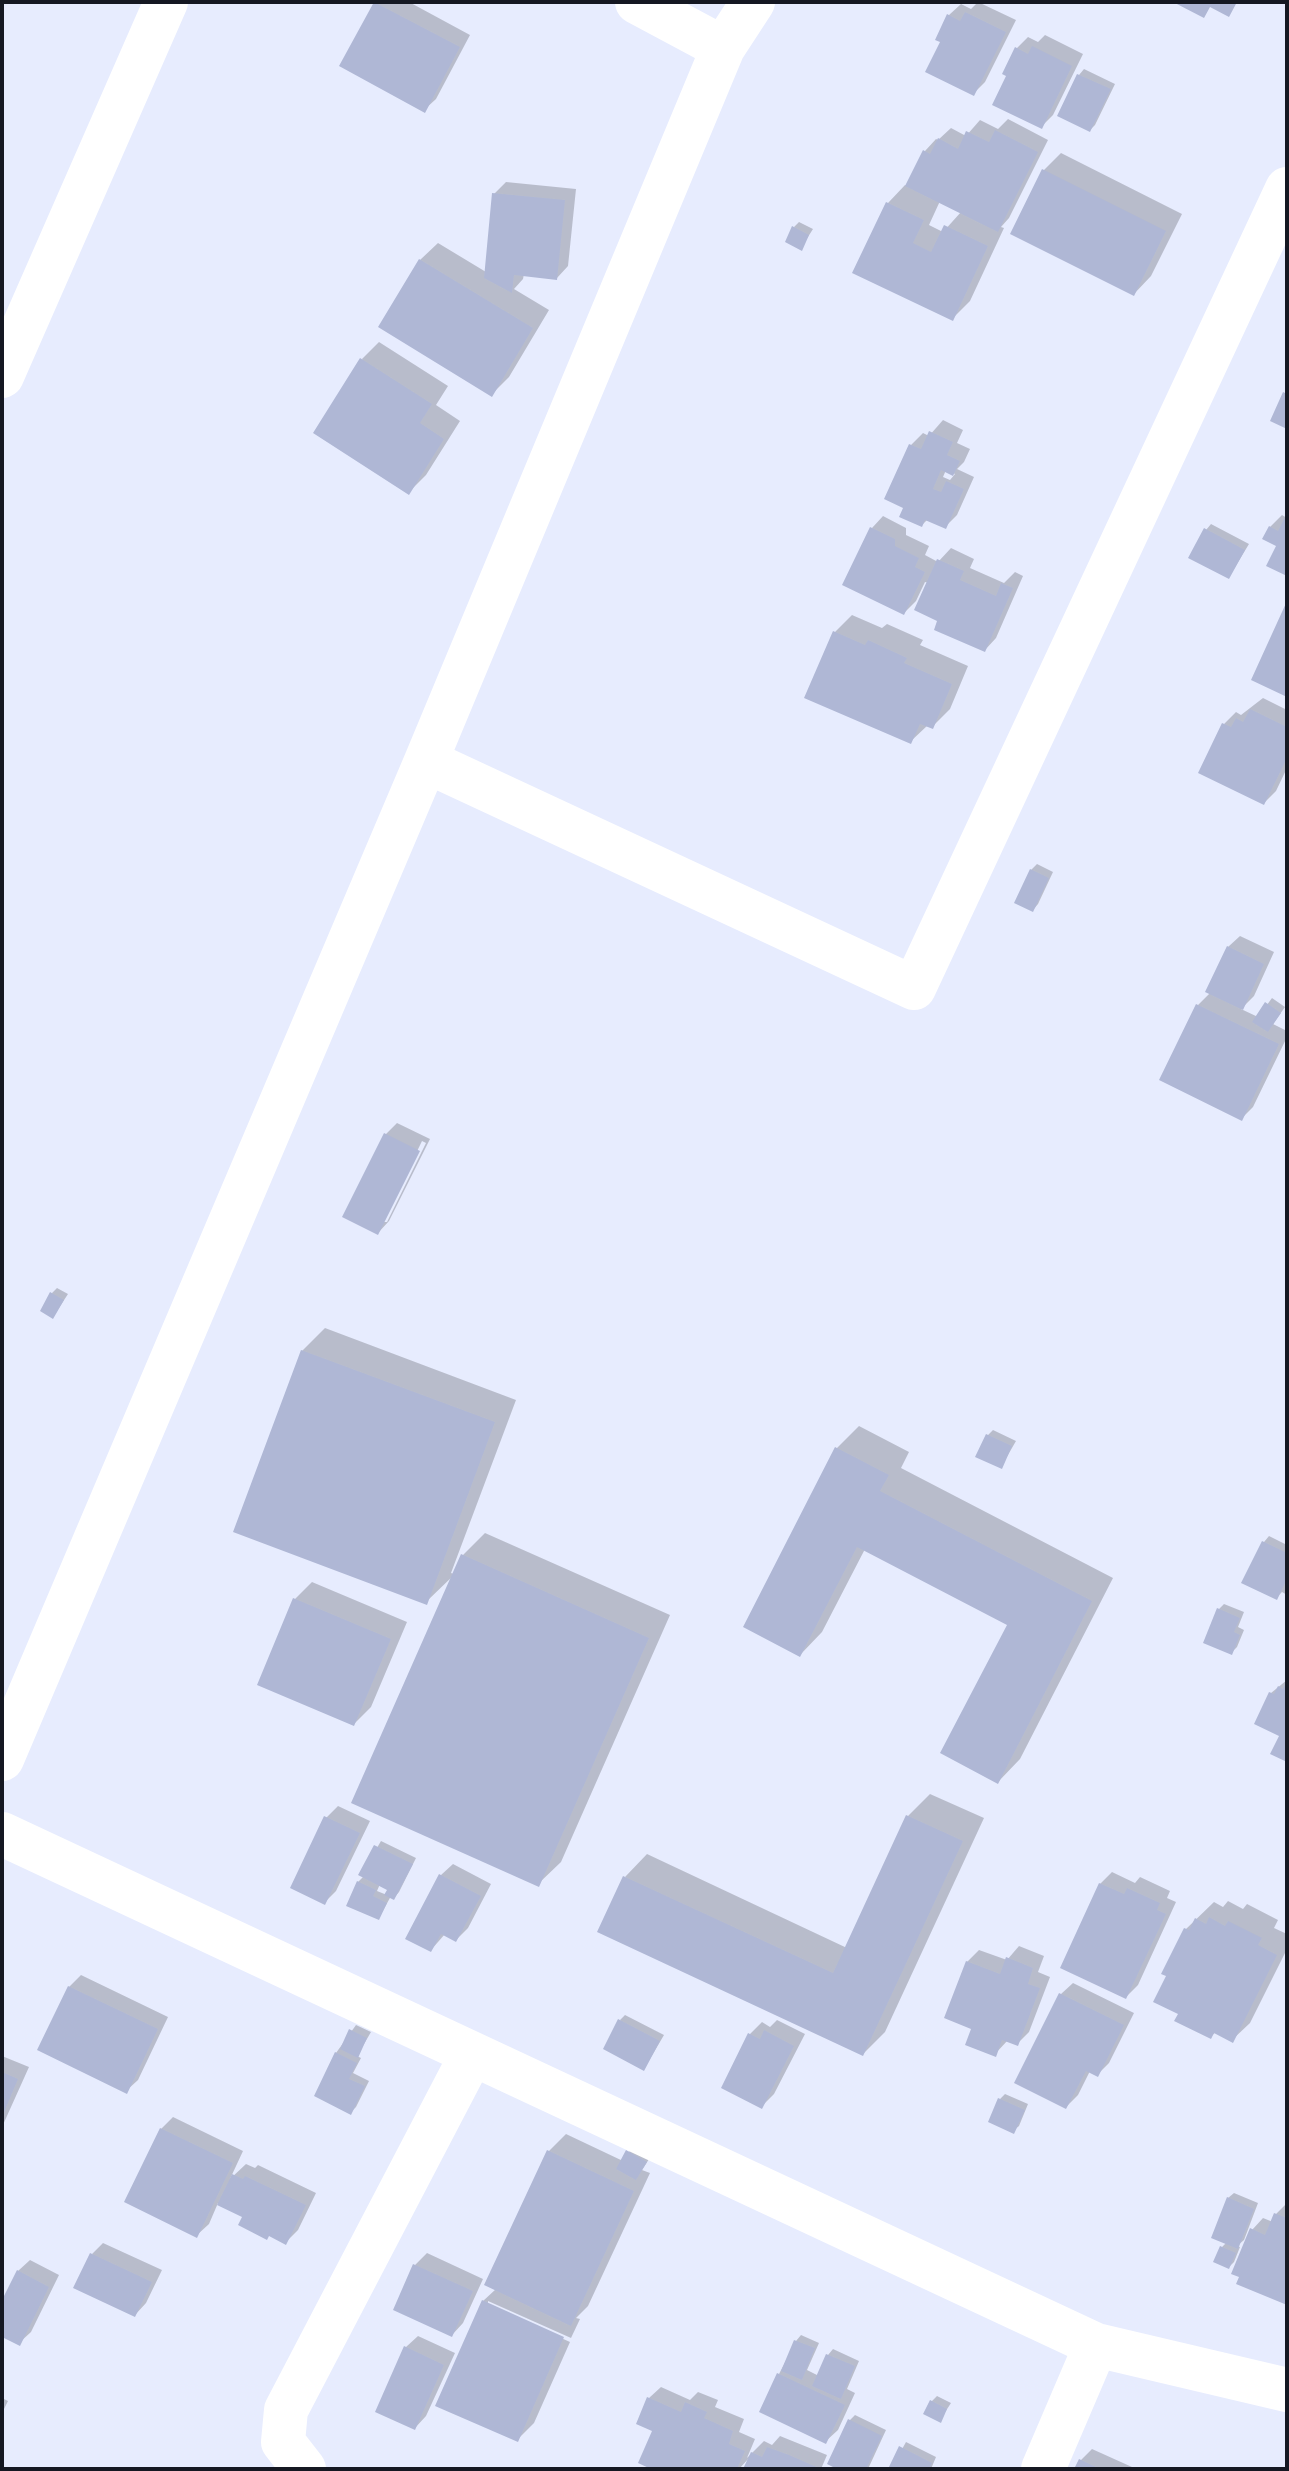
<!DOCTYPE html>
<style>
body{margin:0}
#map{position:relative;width:1289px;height:2471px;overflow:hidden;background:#e7ecfe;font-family:"Times New Roman",serif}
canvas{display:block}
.frame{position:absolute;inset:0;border:4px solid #151822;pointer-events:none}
</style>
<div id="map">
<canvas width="1289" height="2471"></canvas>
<div class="frame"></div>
</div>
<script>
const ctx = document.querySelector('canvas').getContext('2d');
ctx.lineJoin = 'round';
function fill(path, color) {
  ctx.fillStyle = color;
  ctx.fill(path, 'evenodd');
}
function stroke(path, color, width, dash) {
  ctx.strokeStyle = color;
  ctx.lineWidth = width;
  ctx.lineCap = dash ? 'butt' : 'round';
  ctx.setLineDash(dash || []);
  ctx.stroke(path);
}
const shadow = new Path2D(`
 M376,2H409L470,35L436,99L424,110L342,65Z
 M978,2L1016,20L985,82L973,94L943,41L949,15L961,4L971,9Z
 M1045,35L1083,54L1053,115L1041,127L1009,75L1017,48L1028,37L1038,42Z
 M1084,69L1115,84L1095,125L1090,130L1079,75Z
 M1008,119L1048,140L1009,218L1001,227L1004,228L970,301L952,319L855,272L888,203L905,185L907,186L925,151L936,139L938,140L951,128L966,136L980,120L998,129ZM940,201L961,212L943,232L929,225Z
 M1061,153L1182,214L1151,276L1134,294L1043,171Z
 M506,182L576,189L568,266L557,278L524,274L523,279L514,289L549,310L509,377L492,394L420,260L438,243L486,272L494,194Z
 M799,222L813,229L801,248L794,227Z
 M379,342L448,386L436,405L460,421L426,475L409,492L362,359Z
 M943,420L963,430L957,443L970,449L964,462L957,469L974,477L957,515L945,527L928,519L922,525L906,506L911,445L923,433L929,436ZM946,470L955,474L950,480L943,477Z
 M1282,515L1287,518V573L1270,527Z
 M883,516L906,528V535L929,546L925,555L938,562L951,548L974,559L970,568L1004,583L1015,572L1023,576L996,638L985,650L940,620L929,583L925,582L916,601L904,613L872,528Z
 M1211,524L1249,544L1229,577L1206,530Z
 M852,615L882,628L887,624L923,640L920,645L968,666L950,709L932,727L928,725L910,742L834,633Z
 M1263,698L1287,710V768L1276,791L1264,803L1224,724L1236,712L1241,715Z
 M1037,864L1053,872L1038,904L1033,910L1031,870Z
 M1240,936L1274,952L1254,996L1241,1009L1258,1017L1272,998L1285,1007L1273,1024L1287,1031V1037L1253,1107L1242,1118L1198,1005L1211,992L1228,947Z
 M397,1123L430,1139L389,1221L378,1233L386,1134ZM422,1141L426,1143L387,1222H383Z
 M57,1288L68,1294L53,1317L52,1293Z
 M325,1328L516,1400L451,1573L454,1574L463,1555L485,1533L670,1615L561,1862L538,1884L454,1575L426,1602L302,1351Z
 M859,1426L909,1452L901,1468L1113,1578L1020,1759L998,1782L1010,1624L865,1549L822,1632L800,1655L837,1448Z
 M993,1430L1016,1441L1001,1467L987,1436Z
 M1269,1536L1287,1545V1595L1282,1592L1276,1598L1244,1582L1264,1542Z
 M312,1582L407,1622L371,1707L354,1724L295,1599Z
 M1224,1604L1244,1612L1238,1627L1244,1630L1237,1647L1232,1652L1219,1609Z
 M1287,1680V1760L1282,1735L1257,1723L1271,1693Z
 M930,1794L984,1818L885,2032L863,2054L625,1877L647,1854L847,1948L908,1816Z
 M338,1806L370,1821L336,1891L324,1903L326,1818Z
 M381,1841L416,1858L399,1892L394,1898L391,1896L379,1918L358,1882L364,1876L361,1875ZM380,1884L390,1889L387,1895L377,1891Z
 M453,1864L491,1884L468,1928L456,1940L445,1934L431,1950L441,1875Z
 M1112,1872L1135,1883L1140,1877L1170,1891L1167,1898L1176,1902L1138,1985L1126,1997L1100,1884Z
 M1228,1901L1243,1909L1247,1904L1278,1920L1274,1928L1287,1934V1949L1250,2023L1232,2040L1216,2032L1210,2037L1181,2013L1186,1929L1214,1902L1223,1907Z
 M1019,1946L1044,1956L1038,1972L1050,1977L1029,2032L1017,2044L1008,2040L995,2054L973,2028L967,1962L979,1950L1007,1960Z
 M81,1975L168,2017L138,2080L126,2091L69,1987Z
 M1073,1983L1134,2013L1109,2063L1097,2075L1090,2071L1078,2095L1066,2107L1061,1994Z
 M625,2015L664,2035L644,2069L620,2020Z
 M777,2020L805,2034L774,2094L762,2106L724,2087L750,2034L762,2022L770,2027Z
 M356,2025L371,2032L357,2056L361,2058L353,2073L369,2081L356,2107L351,2112L336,2053Z
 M2,2056L29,2067L2,2127Z
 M1005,2094L1028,2104L1019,2126L1013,2131L1000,2099Z
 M173,2117L243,2151L230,2179L246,2164L255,2168L258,2165L316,2193L298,2230L286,2242L245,2216L218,2203L209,2224L197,2235L161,2129Z
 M566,2134L623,2161L633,2146L651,2156L642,2170L650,2173L588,2306L576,2318L580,2319L571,2338L488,2301V2305L570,2342L534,2423L517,2440L483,2301L496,2289L548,2152Z
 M1234,2193L1258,2203L1244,2240L1237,2246L1240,2247L1234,2262L1229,2267L1222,2247L1227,2242L1228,2198Z
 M1287,2203V2303L1252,2230L1263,2218L1273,2222L1276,2214Z
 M103,2243L162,2270L146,2303L135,2315L92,2254Z
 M427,2253L483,2279L463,2323L452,2335L415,2265Z
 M30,2260L59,2275L31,2332L19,2343L2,2335V2304L18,2271Z
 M801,2335L819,2343L807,2370L819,2376L828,2355L833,2349L859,2361L847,2389L855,2393L838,2430L826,2441L779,2374L796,2341Z
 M418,2336L455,2353L426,2416L415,2428L406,2347Z
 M661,2387L690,2400L698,2392L718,2400L715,2407L744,2419L739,2432L755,2439L747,2458L764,2441L772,2445L780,2436L827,2455L821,2469H746L750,2457L739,2469H656L654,2430L649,2398Z
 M937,2396L951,2403L940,2420L931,2402Z
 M2,2398L8,2401L2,2413Z
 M855,2415L886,2430L868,2469H841L850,2420Z
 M906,2442L936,2457L931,2469H891Z
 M1092,2449L1132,2467L1131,2469H1077L1081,2460Z`);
const building = new Path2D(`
 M374,2L460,47L425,113L339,66Z
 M1173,2H1237L1229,17L1210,7L1204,18Z
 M965,12L1006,32L974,96L925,72L940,42L935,40L947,14L960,21Z
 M1032,46L1072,66L1042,129L992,105L1006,76L1002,74L1015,47L1028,54Z
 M1077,74L1111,89L1090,132L1057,116Z
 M995,130L1038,152L998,232L905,186L923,150L930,154L938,138L958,149L966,131L989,142Z
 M1042,169L1166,231L1134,296L1010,234Z
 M492,193L565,200L557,280L514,275L512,293L484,278Z
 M886,202L924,220L913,243L931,252L944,225L988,246L953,321L852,273Z
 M792,226L809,235L802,251L785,242Z
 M419,259L533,328L492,397L378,327Z
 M360,358L432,404L420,423L444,439L409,495L313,433Z
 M1283,392L1287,394V429L1270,421Z
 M929,431L953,442L947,455L960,461L953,476L941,470L933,489L941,492L946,481L964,489L946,529L925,520L922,527L899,517L903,508L884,499L909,444L921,449Z
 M1284,519L1287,520V576L1266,566L1276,546L1262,539L1269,526L1278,531Z
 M870,527L895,539V546L919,558L915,567L925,572L904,615L842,585Z
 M1204,528L1245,550L1229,579L1188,558Z
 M937,559L964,571L960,580L996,596L1001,583L1013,588L985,652L934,630L937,621L914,610Z
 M1287,601V697L1251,680Z
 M833,631L865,645L868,640L907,658L904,663L952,684L933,729L920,724L911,744L804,698Z
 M1250,709L1287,727V758L1264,805L1198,773L1222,723L1231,727L1236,718L1243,722Z
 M1030,869L1049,878L1033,912L1014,903Z
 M1227,946L1264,964L1243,1010L1205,992Z
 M1265,1002L1281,1013L1268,1032L1252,1022Z
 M1196,1004L1279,1044L1242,1121L1159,1080Z
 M384,1133L420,1151L378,1235L342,1217Z
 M50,1292L64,1300L53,1319L40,1311Z
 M301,1350L495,1422L427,1605L233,1532Z
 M986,1434L1012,1446L1002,1469L975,1457Z
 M835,1447L889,1475L880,1491L1092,1601L998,1784L940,1753L1007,1625L857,1547L800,1657L743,1627Z
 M1262,1541L1287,1553V1579L1277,1600L1241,1583Z
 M461,1554L649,1638L539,1887L351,1803Z
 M293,1598L391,1639L354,1726L257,1685Z
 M1217,1608L1240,1618L1234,1632L1240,1635L1232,1655L1203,1643Z
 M1287,1680V1762L1270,1754L1279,1736L1254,1724L1269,1692L1274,1694L1278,1686L1283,1689Z
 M906,1815L963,1841L863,2056L597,1932L623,1876L833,1973Z
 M324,1816L360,1833L325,1905L290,1888Z
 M374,1845L413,1864L394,1900L384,1895L387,1890L358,1875Z
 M439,1874L481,1896L456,1942L441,1934L431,1952L405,1939Z
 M357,1881L376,1890L373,1896L387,1903L379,1920L346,1906Z
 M1099,1883L1124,1894L1127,1888L1160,1903L1157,1910L1166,1914L1126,1999L1060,1968Z
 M1209,1917L1225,1926L1228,1921L1262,1938L1258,1945L1277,1955L1233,2043L1214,2033L1211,2039L1174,2021L1178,2014L1153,2002L1166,1976L1161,1974L1184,1928L1189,1930L1195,1918L1206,1924Z
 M1006,1957L1033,1968L1028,1984L1040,1988L1018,2046L1002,2040L996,2057L965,2045L971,2029L944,2018L966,1961L1000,1974Z
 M68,1986L158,2029L127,2094L37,2050Z
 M1059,1993L1124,2025L1098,2077L1086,2071L1066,2109L1014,2083Z
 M618,2019L660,2041L644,2071L603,2049Z
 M349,2029L367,2038L358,2058L340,2049Z
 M764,2030L794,2046L762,2109L721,2088L748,2033L760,2039Z
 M335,2052L357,2063L349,2079L365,2086L351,2115L314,2096Z
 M2,2072L18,2079L2,2117Z
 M998,2098L1025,2110L1014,2134L988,2122Z
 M160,2128L233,2163L197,2238L124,2202Z
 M547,2150L634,2191L571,2326L484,2285Z
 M626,2150L647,2162L636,2180L616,2169Z
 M232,2174L243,2179L245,2176L306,2205L286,2245L269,2236L267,2240L238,2225L242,2217L217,2205Z
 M1227,2197L1254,2209L1238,2249L1211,2238Z
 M1274,2213L1287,2218V2305L1236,2284L1239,2277L1231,2274L1250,2228L1265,2235Z
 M1220,2246L1236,2253L1229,2269L1213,2262Z
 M90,2253L152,2282L135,2317L73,2288Z
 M413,2264L473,2291L452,2337L393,2310Z
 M17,2270L49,2287L20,2346L2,2337V2300Z
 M482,2300L564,2337L518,2442L435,2406Z
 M794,2340L815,2348L802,2380L781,2371Z
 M404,2346L444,2365L415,2430L375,2412Z
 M826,2354L855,2366L841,2399L812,2386Z
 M777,2373L845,2405L826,2444L759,2412Z
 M647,2397L681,2412L685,2402L707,2412L704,2418L733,2431L729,2444L745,2451L737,2469H651L638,2463L652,2431L636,2424Z
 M930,2400L947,2409L941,2423L923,2414Z
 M848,2419L882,2436L866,2469H837L827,2464Z
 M899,2446L932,2463L929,2469H888Z
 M767,2447L789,2455L821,2469H743L751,2452L762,2457Z
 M1079,2459L1100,2469H1074Z`);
const minor = new Path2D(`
 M637,2L723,48
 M2,376L166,2
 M426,761L914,988L1287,189
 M2,1759L426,761L723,48L753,2
 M2,1834L1096,2345L1287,2390
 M304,2469L283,2442L286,2410L472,2054
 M1043,2469L1096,2345`);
fill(shadow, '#0003');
fill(building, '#afb7d5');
stroke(minor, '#fff', 44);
</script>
